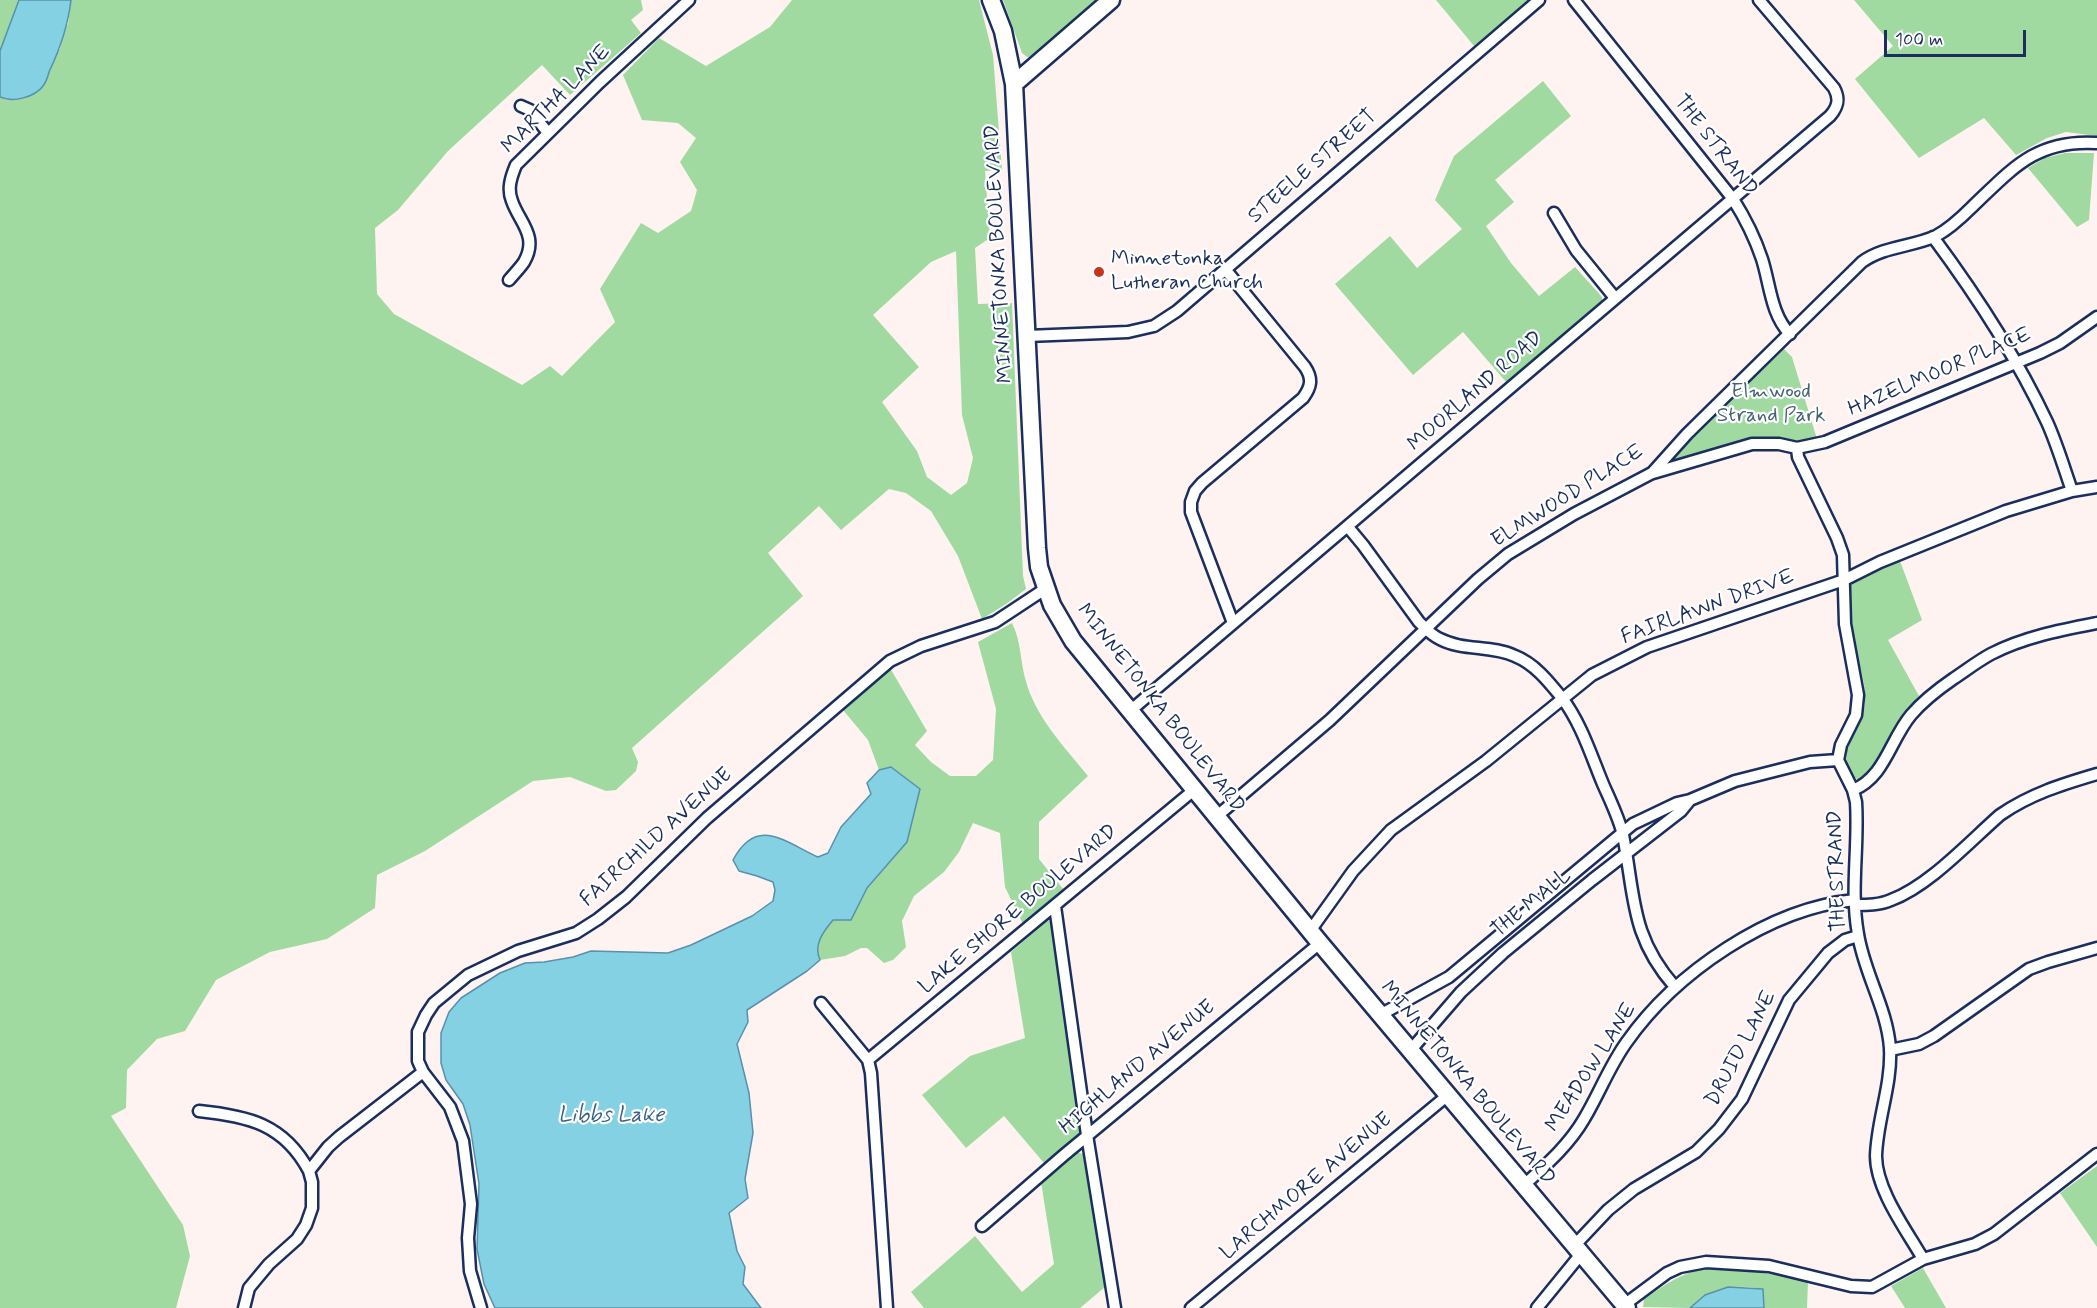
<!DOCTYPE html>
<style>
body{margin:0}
#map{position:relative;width:2097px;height:1308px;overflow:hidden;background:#fef3f0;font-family:Mynerve,sans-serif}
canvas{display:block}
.scale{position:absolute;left:1884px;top:30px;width:142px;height:27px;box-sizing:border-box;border:3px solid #1b2f5e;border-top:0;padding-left:8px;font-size:18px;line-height:21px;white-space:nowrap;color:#1b2f5e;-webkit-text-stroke:4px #fff;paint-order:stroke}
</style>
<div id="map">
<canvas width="2097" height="1308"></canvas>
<div class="scale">100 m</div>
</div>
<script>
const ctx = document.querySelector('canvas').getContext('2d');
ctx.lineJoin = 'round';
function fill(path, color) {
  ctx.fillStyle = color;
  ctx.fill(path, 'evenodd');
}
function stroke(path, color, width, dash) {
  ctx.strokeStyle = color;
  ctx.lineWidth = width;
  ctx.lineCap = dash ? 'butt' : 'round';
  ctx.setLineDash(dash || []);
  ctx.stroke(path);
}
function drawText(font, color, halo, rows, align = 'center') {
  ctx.font = font + ' Mynerve,sans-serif';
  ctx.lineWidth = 4.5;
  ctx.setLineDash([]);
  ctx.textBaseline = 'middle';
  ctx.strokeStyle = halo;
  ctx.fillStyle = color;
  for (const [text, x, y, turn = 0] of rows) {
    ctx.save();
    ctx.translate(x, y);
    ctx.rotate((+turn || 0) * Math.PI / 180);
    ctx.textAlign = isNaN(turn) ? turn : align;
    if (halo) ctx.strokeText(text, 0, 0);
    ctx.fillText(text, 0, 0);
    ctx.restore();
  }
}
const green = new Path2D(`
 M0,0H19L0,51Z
 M71,0H641L643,10L631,20L641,33L570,95L542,65L448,151L398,210L375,228L377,294L394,314L522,385L550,366L562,376L615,322L600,289L641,223L658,233L691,211L697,190L680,162L696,138L678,123L642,120L623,75L659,38L706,66L770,27L792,0H979L993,55L1002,170L985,171L990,238L975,248L978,304L1012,303L1023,576L1026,589L1006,604L982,619L958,556L931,511L906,493L889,489L841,530L819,506L768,553L803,596L632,748L638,762L636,771L616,790L606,791L570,777L533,781L425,851L377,875L375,908L327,939L270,952L216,980L185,1031L157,1039L127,1070L126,1108L111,1116L183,1225L190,1256L176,1308H0V97L7,100L60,49L63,32L68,24ZM956,251L962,415L973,458L967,483L951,495L927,477L917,451L882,402L919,367L873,315L931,262Z
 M1003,0H1099L1035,56L1027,57L1022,53Z
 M1436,0H1529L1474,46Z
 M1854,0H2097V136L2066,132L2047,138L2016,155L1984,118L1919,158L1855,79L1893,46Z
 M1543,81L1571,116L1495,180L1514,202L1486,226L1511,263L1539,296L1575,267L1602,297V303L1507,383L1463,332L1413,375L1335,284L1390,236L1417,268L1462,229L1435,200L1454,156Z
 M2065,153H2094L2089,220L2077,227L2028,168L2045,158Z
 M1784,349L1792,357L1817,439L1792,441L1762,437L1667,463Z
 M1900,561L1922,620L1888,640L1919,696C1914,702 1908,708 1904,715C1889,736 1883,765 1860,780C1854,778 1853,776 1850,771C1837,751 1861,730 1864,710C1869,685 1856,657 1852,632C1850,617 1851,600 1850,585L1855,580Z
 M1012,623C1021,641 1020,659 1025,678C1035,717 1063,745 1088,776L1039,822V859L1064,890L1023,924L1005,887L1000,833L973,823L959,852L944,872L914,896L902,921L906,947L893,960L884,963L867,948H861L845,956L820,960C813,945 823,932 833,920H851L867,888L907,842L891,767L879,770L868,740L843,710L890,668L927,731L915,745L931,762L950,776H976L993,760L996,709L978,642Z
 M1048,920L1052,923L1081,1127L1079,1135L1044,1163L1004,1116L966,1148L922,1095L970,1056L1025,1038L1011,952Z
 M1077,1152L1083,1154L1105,1287L1080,1308H924L911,1292L975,1236L1022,1292L1054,1264L1041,1182Z
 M2097,1166V1247L2060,1193Z
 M1707,1268C1742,1269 1774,1273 1808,1282L1807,1308H1764L1763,1289C1731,1284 1715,1286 1690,1308L1643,1307L1644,1299C1665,1285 1682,1272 1707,1268Z
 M1923,1268L1946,1308H1905L1891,1286Z`);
const water = new Path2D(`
 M19,0H71C68,26 60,49 49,72C48,76 46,82 43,86C35,97 13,103 0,97V51Z
 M891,767L920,789L907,842L867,888L851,920H833C823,932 813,945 820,960L807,971L747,1010L748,1022L737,1044L749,1093L753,1133L745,1179L748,1198L729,1213L737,1251L745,1267L743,1284L761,1308H495L484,1284L477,1249L479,1184L470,1125L463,1104L446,1080L441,1063V1033L449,1012L461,998L500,973L525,963L544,962L573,957L591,951L668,953L691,945L752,916L773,901L775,890L773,882L757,876L739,871L733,860C757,816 783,841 818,857L828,853L841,827L871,794L867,783L879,770Z
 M1728,1287L1763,1289L1764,1308H1690L1705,1295Z`);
const street = new Path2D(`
 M1574,0L1733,199C1745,218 1755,238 1762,259C1770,284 1771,315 1790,334
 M521,106L530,110L548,133
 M1554,213L1576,250L1615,298
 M1933,237C1976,295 2016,356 2047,422C2057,444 2064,468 2072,491
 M1225,269L1305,367C1313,379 1311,387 1303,398L1202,483L1195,491L1191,502V512L1233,623
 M509,280C514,274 520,268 524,262C539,236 519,222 512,201C507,189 511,177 516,165L600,82L689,0
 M1027,336L1128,332L1154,326L1177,311L1539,0
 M1797,448L1798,457L1837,538L1843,555L1845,624L1858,695L1856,715L1841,745L1838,760L1853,790L1856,802C1859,846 1850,890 1858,934C1864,973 1887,1008 1890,1048C1892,1085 1877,1120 1876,1156C1876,1190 1907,1231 1923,1259
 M1653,473L1752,444H1779L1797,448L1825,442L2040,353L2060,343L2097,317
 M1348,527L1363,545L1419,622C1425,628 1432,636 1440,639C1463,651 1492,645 1515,656C1535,664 1549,682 1562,698C1581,723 1591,755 1603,784C1610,800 1619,818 1623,835C1635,896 1630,936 1675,987
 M1130,711L1830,116C1838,107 1840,99 1834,88L1759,0
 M1853,790C1885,777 1890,740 1911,715C1923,701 1937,690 1953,679C1965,671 1978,661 1991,654C2024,637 2061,630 2097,623
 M1216,817L1330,720L1478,579L1508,554L1574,514L1652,473L1687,434L1862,262C1884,246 1912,247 1936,236C1949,229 1961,218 1972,207C2012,169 2036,139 2097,143
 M1855,905C1867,905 1880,905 1891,900C1929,886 1969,842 2000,815C2030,794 2063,784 2097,774
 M1055,906L1087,1135L1115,1308
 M1310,931L1353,871L1391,830L1486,761L1592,675L1647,647L1844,580L1880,562L2006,511L2072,491L2097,487
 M821,1003L868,1060L871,1073L887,1308
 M1380,1015L1449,977L1633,824L1677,803L1690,800L1735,781L1810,762L1838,760
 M1890,1050L1919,1044L1934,1036L2029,969L2048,962L2097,948
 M1410,1051L1461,992L1503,953L1592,880L1681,811L1690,800
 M868,1060L1194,790
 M199,1111C248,1116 284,1124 309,1171
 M1523,1186C1546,1165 1569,1145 1584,1119C1599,1094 1609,1067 1626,1043C1675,973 1769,908 1855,900
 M982,1226L1064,1155L1320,943
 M1574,1246L1608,1210L1634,1189L1696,1152L1719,1129L1742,1099L1789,1000L1828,953L1845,940L1858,936
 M1624,1305L1667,1273L1680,1267L1706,1262L1769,1266L1851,1286L1872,1287L1923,1259L1975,1244L1994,1234L2097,1154
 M244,1308L249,1288L269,1264L297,1239L306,1225L312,1208V1182L309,1171L328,1147L339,1137L423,1072
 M481,1308L470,1271L468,1238L471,1204L463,1141L450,1107L423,1072L418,1061V1032L426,1015L434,1003L468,975L518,951L576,933L598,919L626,897L707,818L890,661L921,646L995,622L1045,589
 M1191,1308L1448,1095
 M1537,1308L1581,1254`);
const secondary = new Path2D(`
 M991,0L1003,31L1014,84L1037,548L1039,567L1052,605L1073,641L1320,943L1627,1308
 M1014,84L1111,0`);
const markers = [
 [1099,272,6,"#c8321e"]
];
const streetNames = [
 ["MARTHA LANE",557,100,-45],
 ["THE STRAND",1715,146,52],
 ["STEELE STREET",1313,167,-41],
 ["MINNETONKA BOULEVARD",1000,254,-93],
 ["HAZELMOOR PLACE",1940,373,-23],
 ["MOORLAND ROAD",1476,392,-41],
 ["ELMWOOD PLACE",1568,497,-32],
 ["FAIRLAWN DRIVE",1708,608,-20],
 ["MINNETONKA BOULEVARD",1160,709,52],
 ["FAIRCHILD AVENUE",657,838,-42],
 ["THE STRAND",1838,871,-92],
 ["THE MALL",1532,904,-39],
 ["LAKE SHORE BOULEVARD",1019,910,-40],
 ["DRUID LANE",1742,1049,-62],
 ["HIGHLAND AVENUE",1138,1068,-40],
 ["MEADOW LANE",1592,1068,-57],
 ["MINNETONKA BOULEVARD",1467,1084,50],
 ["LARCHMORE AVENUE",1307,1187,-40]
];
const poiNames = [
 ["Minnetonka",1111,260],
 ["Lutheran Church",1111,284]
];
const parkNames = [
 ["Elmwood",1771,393],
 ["Strand Park",1771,417]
];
const waterNames = [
 ["Libbs Lake",611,1116]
];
fill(green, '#a0daa0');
fill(water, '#83d1e2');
stroke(water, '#5990ad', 1.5);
stroke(street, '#1b2f5e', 15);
stroke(secondary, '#1b2f5e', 21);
stroke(street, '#fff', 10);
stroke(secondary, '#fff', 16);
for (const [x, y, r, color] of markers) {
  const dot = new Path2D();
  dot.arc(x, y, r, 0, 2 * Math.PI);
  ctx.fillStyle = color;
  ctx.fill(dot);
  stroke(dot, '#fff', 2);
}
drawText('21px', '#1b2f5e', '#fff', streetNames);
drawText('21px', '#1b2f5e', '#fff', poiNames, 'left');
drawText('21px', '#436272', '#fff', parkNames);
drawText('italic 22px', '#3a6086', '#fff', waterNames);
</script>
